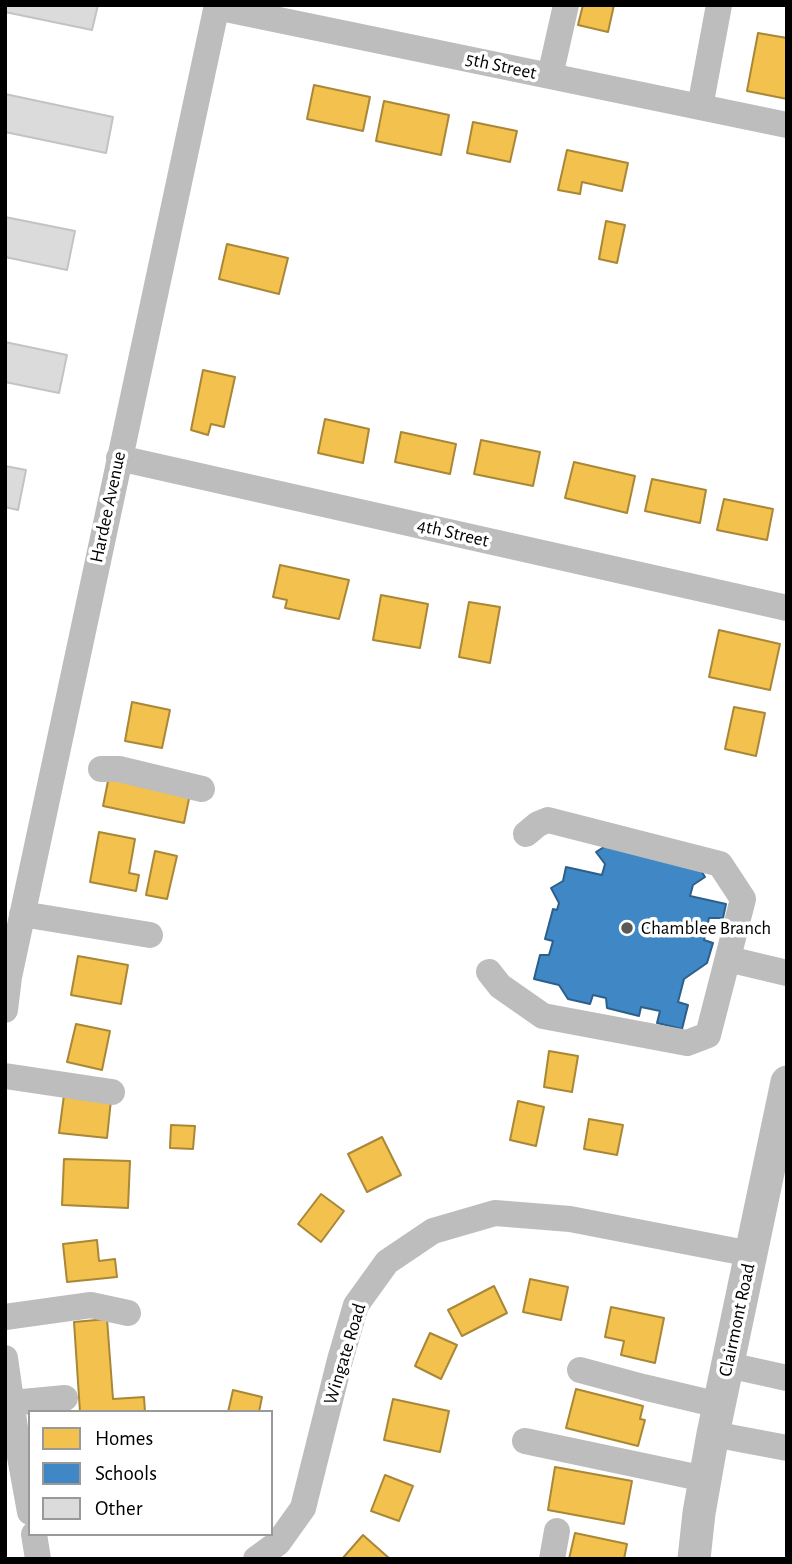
<!DOCTYPE html>
<style>
body{margin:0}
#map{position:relative;width:792px;height:1564px;overflow:hidden;background:#fff;font-family:"Alegreya Sans",sans-serif}
canvas{display:block}
.frame{position:absolute;inset:0;border:7px solid #000;pointer-events:none}
.legend{position:absolute;left:28px;top:1410px;width:245px;height:126px;box-sizing:border-box;background:#fff;border:2px solid #999;margin:0;padding:9px 12px;list-style:none;font-size:21px;color:#000}
.legend li{display:flex;align-items:center;gap:14px;height:35px}
.legend b{width:35px;border:2px solid #999}
</style>
<div id="map">
<canvas width="792" height="1564"></canvas>
<div class="frame"></div>
<ul class="legend">
<li><b style="height:19px;background:#f2c14e"></b>Homes</li>
<li><b style="height:19px;background:#3f88c5"></b>Schools</li>
<li><b style="height:19px;background:#dbdbdb"></b>Other</li>
</ul>
</div>
<script>
const ctx = document.querySelector('canvas').getContext('2d');
ctx.lineJoin = 'round';
function fill(path, color) {
  ctx.fillStyle = color;
  ctx.fill(path, 'evenodd');
}
function stroke(path, color, width, dash) {
  ctx.strokeStyle = color;
  ctx.lineWidth = width;
  ctx.lineCap = dash ? 'butt' : 'round';
  ctx.setLineDash(dash || []);
  ctx.stroke(path);
}
function drawText(font, color, halo, rows, align = 'center') {
  ctx.font = font + ' "Alegreya Sans",sans-serif';
  ctx.lineWidth = 7;
  ctx.setLineDash([]);
  ctx.textBaseline = 'middle';
  ctx.strokeStyle = halo;
  ctx.fillStyle = color;
  for (const [text, x, y, turn = 0] of rows) {
    ctx.save();
    ctx.translate(x, y);
    ctx.rotate((+turn || 0) * Math.PI / 180);
    ctx.textAlign = isNaN(turn) ? turn : align;
    if (halo) ctx.strokeText(text, 0, 0);
    ctx.fillText(text, 0, 0);
    ctx.restore();
  }
}
const homes = new Path2D(`
 M583,5H614L608,32L578,25Z
 M758,33L787,38V99L747,91Z
 M314,85L370,97L363,131L307,119Z
 M384,101L449,115L441,155L376,141Z
 M473,122L517,131L510,162L467,153Z
 M567,150L628,163L622,191L582,182L580,194L558,190Z
 M606,221L625,225L617,263L599,259Z
 M227,244L288,258L279,294L219,279Z
 M203,370L235,377L224,427L211,424L208,435L191,430Z
 M325,419L369,429L363,463L318,453Z
 M401,432L456,444L450,474L395,462Z
 M481,440L540,452L533,486L474,474Z
 M574,462L635,476L627,513L565,498Z
 M652,479L706,490L700,523L645,511Z
 M724,499L773,509L767,540L717,530Z
 M280,565L349,580L339,619L285,608L287,600L273,597Z
 M381,595L428,604L420,648L373,640Z
 M469,602L500,607L490,663L459,657Z
 M719,630L780,644L770,690L709,677Z
 M132,702L170,710L162,748L125,741Z
 M734,707L765,713L756,756L725,749Z
 M110,771L191,789L184,823L103,806Z
 M99,832L135,839L129,873L139,875L136,891L90,882Z
 M155,851L177,856L167,899L146,895Z
 M78,956L128,965L121,1004L71,995Z
 M76,1024L110,1031L102,1070L67,1062Z
 M549,1051L578,1056L572,1092L544,1087Z
 M64,1095L111,1100L107,1138L59,1133Z
 M518,1101L544,1107L536,1146L510,1140Z
 M589,1119L623,1125L617,1155L584,1149Z
 M171,1125L195,1126L193,1149L170,1148Z
 M382,1137L401,1175L367,1192L348,1154Z
 M64,1159L130,1161L128,1208L62,1205Z
 M321,1194L344,1211L321,1242L298,1224Z
 M97,1240L99,1261L115,1259L117,1277L67,1282L63,1244Z
 M530,1279L568,1287L561,1320L523,1312Z
 M494,1286L507,1313L462,1336L448,1310Z
 M611,1307L664,1318L655,1363L621,1355L624,1341L605,1337Z
 M107,1319L113,1399L144,1397L145,1412H80L74,1322Z
 M430,1333L457,1345L441,1379L415,1366Z
 M576,1389L643,1406L640,1419L645,1420L638,1446L566,1428Z
 M233,1390L262,1397L259,1412H228Z
 M393,1399L449,1411L440,1452L384,1440Z
 M555,1467L632,1481L624,1524L548,1510Z
 M385,1475L413,1486L399,1521L371,1511Z
 M575,1533L627,1544L624,1559H569Z
 M363,1535L390,1559H342Z`);
const schools = new Path2D(`
 M607,845L697,864L705,877L693,885L690,896L726,904L723,918H709L704,940L713,943L707,963L684,979L678,1002L688,1005L682,1029L657,1023L660,1011L641,1007L639,1016L607,1008L606,998L593,995L590,1004L568,999L559,985L534,979L540,955H549L553,941L545,939L553,909L557,910L559,903L551,888L563,881L566,867L602,875L605,864L596,852Z`);
const building = new Path2D(`
 M5,5H98L92,30L5,12Z
 M5,94L113,117L106,153L5,132Z
 M5,217L75,231L67,270L5,257Z
 M5,342L67,355L59,393L5,382Z
 M5,466L26,470L18,510L5,507Z`);
const minor = new Path2D(`
 M216,7L787,125
 M550,76L566,5
 M700,107L719,5
 M119,458L787,608
 M101,769H119L202,789
 M22,914L150,935
 M728,959L787,973
 M489,972L500,986L543,1016L687,1043L708,1035L743,899L720,864L548,820L538,824L526,834
 M5,1010L9,977L217,5
 M5,1076L112,1092
 M5,1317L91,1305L128,1313
 M5,1358L16,1435L30,1512
 M728,1365L787,1378
 M580,1370L643,1387L719,1405
 M12,1403L65,1398
 M713,1434L787,1448
 M525,1441L705,1479
 M34,1534L38,1559
 M256,1559L278,1543L303,1508L340,1360L356,1305L387,1262L433,1231L495,1213L570,1219L751,1254
 M552,1559L557,1531`);
const major = new Path2D(`
 M694,1559L699,1513L713,1434L787,1082`);
const markers = [
 [627,928,7,"#595959"]
];
const streetNames = [
 ["5th Street",501,66,12],
 ["Hardee Avenue",108,507,-78],
 ["4th Street",453,533,13],
 ["Clairmont Road",737,1320,-78],
 ["Wingate Road",345,1354,-73]
];
const poiNames = [
 ["Chamblee Branch",641,928]
];
fill(homes, '#f2c14e');
stroke(homes, '#a98737', 2);
fill(schools, '#3f88c5');
stroke(schools, '#2c5f8a', 2);
fill(building, '#dbdbdb');
stroke(building, '#c3c3c3', 2);
stroke(minor, '#bdbdbd', 26);
stroke(major, '#bdbdbd', 33);
for (const [x, y, r, color] of markers) {
  const dot = new Path2D();
  dot.arc(x, y, r, 0, 2 * Math.PI);
  ctx.fillStyle = color;
  ctx.fill(dot);
  stroke(dot, '#fff', 2.5);
}
drawText('19px', '#000', '#fff', streetNames);
drawText('19px', '#000', '#fff', poiNames, 'left');
</script>
